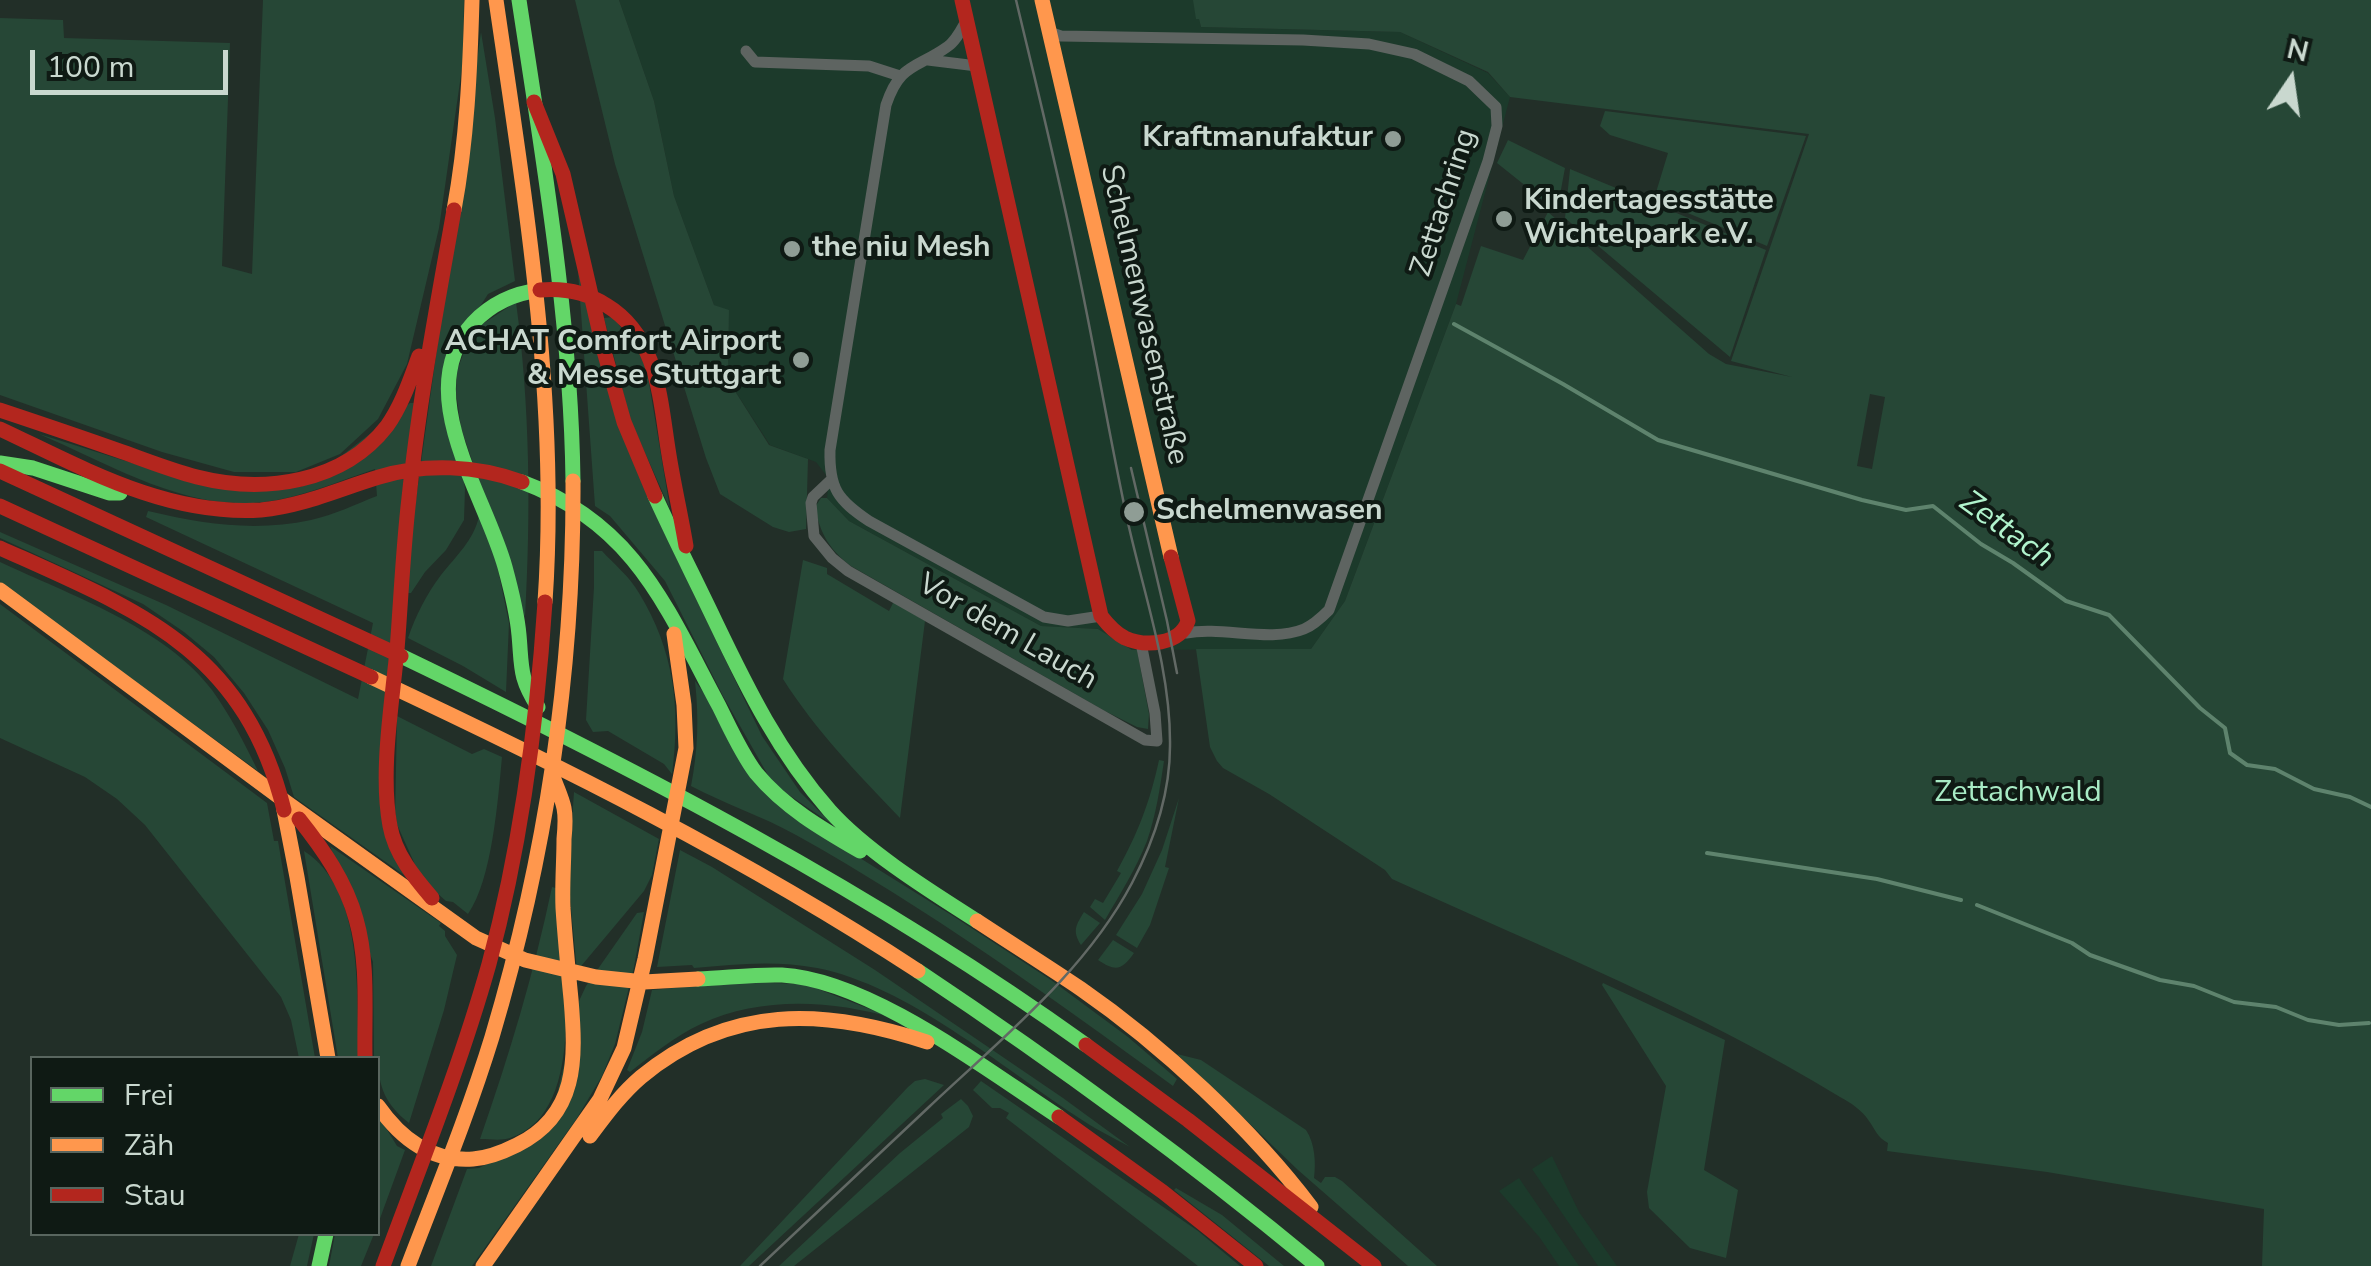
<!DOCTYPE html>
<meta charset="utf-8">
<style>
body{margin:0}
#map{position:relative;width:2371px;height:1266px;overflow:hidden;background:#222f28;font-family:"Nunito Sans",sans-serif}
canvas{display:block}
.legend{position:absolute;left:30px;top:1056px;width:350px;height:180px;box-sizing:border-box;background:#0f1a14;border:2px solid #59665f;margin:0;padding:12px 18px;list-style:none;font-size:30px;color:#c9d8cf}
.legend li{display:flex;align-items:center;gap:20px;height:50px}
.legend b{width:50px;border:2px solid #59665f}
.north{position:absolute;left:2241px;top:30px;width:100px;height:100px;-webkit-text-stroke:8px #0f1a14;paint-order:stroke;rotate:13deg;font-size:28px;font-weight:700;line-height:40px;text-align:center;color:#c9d8cf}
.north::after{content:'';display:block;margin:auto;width:35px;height:45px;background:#c9d8cf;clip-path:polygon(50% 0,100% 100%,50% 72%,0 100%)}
.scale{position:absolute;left:30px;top:50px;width:198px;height:45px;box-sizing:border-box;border:5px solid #c9d8cf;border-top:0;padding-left:12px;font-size:30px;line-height:35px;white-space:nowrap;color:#c9d8cf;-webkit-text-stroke:8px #0f1a14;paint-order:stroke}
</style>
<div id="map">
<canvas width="2371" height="1266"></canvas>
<ul class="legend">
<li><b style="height:12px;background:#63d668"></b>Frei</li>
<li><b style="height:12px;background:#ff974d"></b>Zäh</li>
<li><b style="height:12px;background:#b3261e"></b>Stau</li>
</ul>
<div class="north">N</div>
<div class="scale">100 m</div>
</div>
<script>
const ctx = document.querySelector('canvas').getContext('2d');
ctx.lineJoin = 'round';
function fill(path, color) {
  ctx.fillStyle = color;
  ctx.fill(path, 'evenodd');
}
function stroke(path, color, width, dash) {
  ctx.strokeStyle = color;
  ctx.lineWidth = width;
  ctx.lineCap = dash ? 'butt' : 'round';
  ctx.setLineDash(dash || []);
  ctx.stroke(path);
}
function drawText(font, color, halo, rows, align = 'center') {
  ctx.font = font + ' "Nunito Sans",sans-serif';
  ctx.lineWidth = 8;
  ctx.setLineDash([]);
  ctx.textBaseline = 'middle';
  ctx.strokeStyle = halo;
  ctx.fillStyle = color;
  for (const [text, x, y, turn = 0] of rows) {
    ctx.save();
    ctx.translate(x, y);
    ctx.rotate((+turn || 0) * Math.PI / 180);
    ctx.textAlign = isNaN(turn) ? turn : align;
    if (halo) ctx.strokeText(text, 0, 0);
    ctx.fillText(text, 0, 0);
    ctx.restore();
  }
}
const built = new Path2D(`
 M619,0H1195L1201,27L1400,32L1488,73L1510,97L1456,304L1345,601L1311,649L1132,650L1098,629L1041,626L849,521L827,498L829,479L816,462L770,445L728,380L729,311L714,305L674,196L654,101Z
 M1552,1156L1579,1212L1617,1266H1598L1532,1169Z
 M1519,1178L1579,1266H1559L1540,1238L1499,1191Z`);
const green = new Path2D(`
 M263,0H464L463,61L439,228L407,364L378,419L340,454L296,472H234L162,452L0,395V18L63,20L64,38L230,43L222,266L252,274Z
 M575,0H619L654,101L674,196L714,305L729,310L728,380L769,445L808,459L806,529L789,532L773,527L720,494L706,458L615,164Z
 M1193,0H2371V1266H2262L2264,1209L2047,1172L1887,1151L1888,1143C1877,1137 1876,1131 1869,1121C1862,1110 1851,1103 1840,1097C1698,1010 1543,948 1392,879L1385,870L1269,794L1223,768L1217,761L1210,747L1196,649H1311L1345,601L1456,304L1461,306L1481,246L1523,260L1548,212L1709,354L1726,364L1792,377L1731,361L1809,134L1510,97L1488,72L1400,32L1201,27L1199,19H1196ZM1870,394L1885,397L1872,469L1857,466Z
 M481,32L495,118L515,281L488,294L446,360L465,489L464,520L446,550L425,572L411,593H407L410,542Z
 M1605,111L1806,136L1767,246L1654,199L1668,153L1610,135L1600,126Z
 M1508,140L1565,168L1557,211L1497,163Z
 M1570,169L1766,250L1730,357L1565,218Z
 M578,271L658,520L762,736L800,792L833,825L773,784L723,696L665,581L610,516L595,506Z
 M516,302C530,406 531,512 525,617L461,428L456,392L457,371L465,349L478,327Z
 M613,317L645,359L670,509L630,419L604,318Z
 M410,403H414L383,723L404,875L294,797L285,768L268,730L244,693L214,657L184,632L143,604L0,538V532L166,605L358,699L373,623L146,517L148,511C203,524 255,532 311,520C334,515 356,504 377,496L375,469C339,481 303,497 264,502C186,512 108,463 39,434L177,477L301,487Z
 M821,498H827L849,521L1041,626L1098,629L1132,650H1137L1149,714L1148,729L1137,727L1105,711L851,566C830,550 820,534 815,507Z
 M479,516L493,545L509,623L506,692L463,666L408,638C416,615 426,595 441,575C456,556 474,540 479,516Z
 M594,551H602C614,564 630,577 639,593C674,650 681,708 672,774L664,764L608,731L593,732L586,720L594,587Z
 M803,560L827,568V574L889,611L894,601L925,621L900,818C858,774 816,731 783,679Z
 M0,562C68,594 166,628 212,690C230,715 244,742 258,771L0,583Z
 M0,604L267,803L274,841H278L315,1058H299L291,1020L281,997L145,825L117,799L85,777L0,738Z
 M695,681L799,820L953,916L1051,980L1128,1037L1177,1079L1173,1086C1051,997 927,908 796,835C762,816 725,804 691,786C698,750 699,718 695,681Z
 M397,716L472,754L484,749L502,757C498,800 492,880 468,914L453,902L446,901L430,887L417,869L395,820Z
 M1159,760L1164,761C1160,788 1156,815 1147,841C1136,869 1120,894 1105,920L1090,907L1095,899L1103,903L1121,873L1117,871C1138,833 1150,802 1159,760Z
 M574,792L659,839L652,875L644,891L577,971L568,877Z
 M1179,798L1165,867L1169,868L1150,925L1137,948L1116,935L1142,894L1162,850Z
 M330,846L441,923L439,926L445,931V936L457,955L444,1010L409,1123C386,1105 378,1087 378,1058H374L373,962Z
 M680,850L712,867L875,970L1063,1098L1130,1147C1112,1137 1093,1128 1076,1116C1000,1066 908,986 817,968C776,960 735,964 694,968L692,965L657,967Z
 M304,851C365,890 356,994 359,1058H338Z
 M552,887L556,888C562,952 592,1112 510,1138C501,1141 490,1139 480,1139C509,1056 534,973 552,887Z
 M644,912L634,967L615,1044L602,1076L577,1118L472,1266H431L467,1169L479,1168L548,1133L579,1001L586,986L637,913Z
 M1084,912L1100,923L1081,945C1072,931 1076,925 1084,912Z
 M1113,940L1134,953C1122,970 1116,972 1098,960Z
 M737,982L805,984L893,1018C832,1000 760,996 701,1024C675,1036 652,1055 630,1072L627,1070L642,1032L652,990Z
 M1603,983L1725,1040L1704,1170L1738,1190L1726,1258L1690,1248L1649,1208L1647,1192L1666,1086L1602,985Z
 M1177,1054L1201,1060L1306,1130C1315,1143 1316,1163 1314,1178L1321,1183L1325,1177H1335L1342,1181L1437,1266H1408L1298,1170Z
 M925,1079L944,1085L749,1266H740L908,1087L915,1081Z
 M981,1081L1198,1231L1240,1266H1198L1006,1118L1009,1113L1000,1108H992L973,1090Z
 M961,1099L968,1106L973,1116L969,1127L794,1266H779L900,1153L943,1118L941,1114Z
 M378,1115L397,1146L405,1150L378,1224Z
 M1176,1188L1222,1215L1284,1266H1269L1174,1190Z
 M299,1234H314L307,1266H290Z
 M335,1234H374L361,1266H329Z`);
const stream = new Path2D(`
 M1454,324L1563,384L1658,440L1862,500L1906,510L1933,506L1981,544L2013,563L2066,601L2109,615L2200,708L2225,728L2230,753L2247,765L2275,769L2314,789L2350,797L2371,807
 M1707,853L1877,879L1961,900
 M1977,905L2072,943L2090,955L2160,980L2194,986L2234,1002L2276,1007L2308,1020L2339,1025L2369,1023`);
const street = new Path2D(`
 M966,21C961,30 956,41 947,47C916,69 900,63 886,105L830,450C829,489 838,500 869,521L1044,617L1068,621L1101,616
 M1049,32L1061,36L1303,40L1369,44L1414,54L1469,81L1496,107L1497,126L1488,161L1329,610C1322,617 1314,625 1304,629C1270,643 1223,626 1186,633
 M746,51L755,62L869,66L900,76
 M928,60L977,66
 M832,479L813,497L811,503L814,536L832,558L848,571L1145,740L1157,741L1155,713L1141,643`);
const fast = new Path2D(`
 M519,0C543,159 571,320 573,481
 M0,463L33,468L109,493H120
 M522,482C635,524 666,607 719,706C730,728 741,753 756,773C784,807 822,829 860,851
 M655,496C674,538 695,579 715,621C748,690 779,753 830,811C867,852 930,891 977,921
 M401,656C638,770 871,891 1086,1045
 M538,707C519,677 522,668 519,635C517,612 511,589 505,567C485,494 410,392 473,323C491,304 515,293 540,290
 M918,971C1056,1063 1189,1160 1317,1266
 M698,979C726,978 755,974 782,975C870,980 985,1069 1059,1117
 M319,1266L326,1234`);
const slow = new Path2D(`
 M496,0C525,200 559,400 545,602
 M1042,0L1171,557
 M454,210C467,140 470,71 472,0
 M0,590L286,802L476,938L525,960L596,977L644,982L698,979
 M371,677C559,765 744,857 918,971
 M284,810L297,877L328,1058
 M977,921C1012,944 1047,966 1081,989C1162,1045 1252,1129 1311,1207
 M378,1106C401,1139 431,1162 473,1159C488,1158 503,1152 517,1145C578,1115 576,1059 571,999C568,969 565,938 563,908C562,885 564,861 564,839C565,829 566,818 564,808C562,798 557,788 554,779
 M590,1136C605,1116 621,1094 641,1077C729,1004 824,1008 927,1042
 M408,1266C437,1190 468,1115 492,1037C546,856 574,670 573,481
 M483,1266L600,1099L624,1048L645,959L686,748L684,705L674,634`);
const jam = new Path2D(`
 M962,0L1101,616C1108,625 1115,633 1125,638C1145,647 1180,645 1188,621L1171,557
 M534,102L563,174L604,351L624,422L655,496
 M540,290C564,288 586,292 606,305C659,337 660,401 669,455C674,486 681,516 686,546
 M0,410C39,423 78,436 117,450C143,459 170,470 197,477C264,494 343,483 387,426C402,405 410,380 419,356
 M0,429C83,468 166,516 261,510C303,506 339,489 379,477C424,463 477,465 522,482
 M0,471L401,656
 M0,506L371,677
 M0,548C138,610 244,649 284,810
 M299,819C323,849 346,882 356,919C369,964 364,1012 365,1058
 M432,898C414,877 395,854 390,826C380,773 392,704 397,650C401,600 403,549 409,498C419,401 437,306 454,210
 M1086,1045L1188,1120L1374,1266
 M1059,1117L1163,1192L1256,1266
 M383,1266C420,1166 460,1067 489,964C521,846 537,724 545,602`);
const tram = new Path2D(`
 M1131,468L1167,621L1177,673
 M760,1266C817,1213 873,1159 930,1106C1002,1038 1085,972 1132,883C1154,841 1170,794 1170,746C1171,666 1141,587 1125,509C1108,428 1094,346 1077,265C1059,176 1037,88 1016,0`);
const markers = [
 [1393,139,10,"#8f9d95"],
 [1504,219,10,"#8f9d95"],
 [792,249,10,"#8f9d95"],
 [801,360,10,"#8f9d95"],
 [1134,512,12,"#8f9d95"]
];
const poiNames = [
 ["Kraftmanufaktur",1373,139,"right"],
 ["Kindertagesstätte",1524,202],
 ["Wichtelpark e.V.",1524,236],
 ["the niu Mesh",812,249],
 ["ACHAT Comfort Airport",781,343,"right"],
 ["& Messe Stuttgart",781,377,"right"],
 ["Schelmenwasen",1156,512]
];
const streetNames = [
 ["Zettachring",1445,203,-72],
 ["Schelmenwasenstraße",1143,315,77],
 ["Vor dem Lauch",1007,633,30]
];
const parkNames = [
 ["Zettachwald",2018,794]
];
const waterNames = [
 ["Zettach",2006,531,36]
];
fill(built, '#1c3a2b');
fill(green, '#264736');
stroke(stream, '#5e836d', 4);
stroke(street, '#5e6461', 11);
stroke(fast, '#63d668', 15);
stroke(slow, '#ff974d', 15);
stroke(jam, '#b3261e', 15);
stroke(tram, '#626965', 2.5);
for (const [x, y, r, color] of markers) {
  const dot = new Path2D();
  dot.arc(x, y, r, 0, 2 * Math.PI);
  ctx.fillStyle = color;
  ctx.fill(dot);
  stroke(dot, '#0f1a14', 4);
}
drawText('bold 30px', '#c9d8cf', '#0f1a14', poiNames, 'left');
drawText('30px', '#c9d8cf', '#0f1a14', streetNames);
drawText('30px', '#a8ebc5', '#0f1a14', parkNames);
drawText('italic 32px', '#b1f4cd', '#0f1a14', waterNames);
</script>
